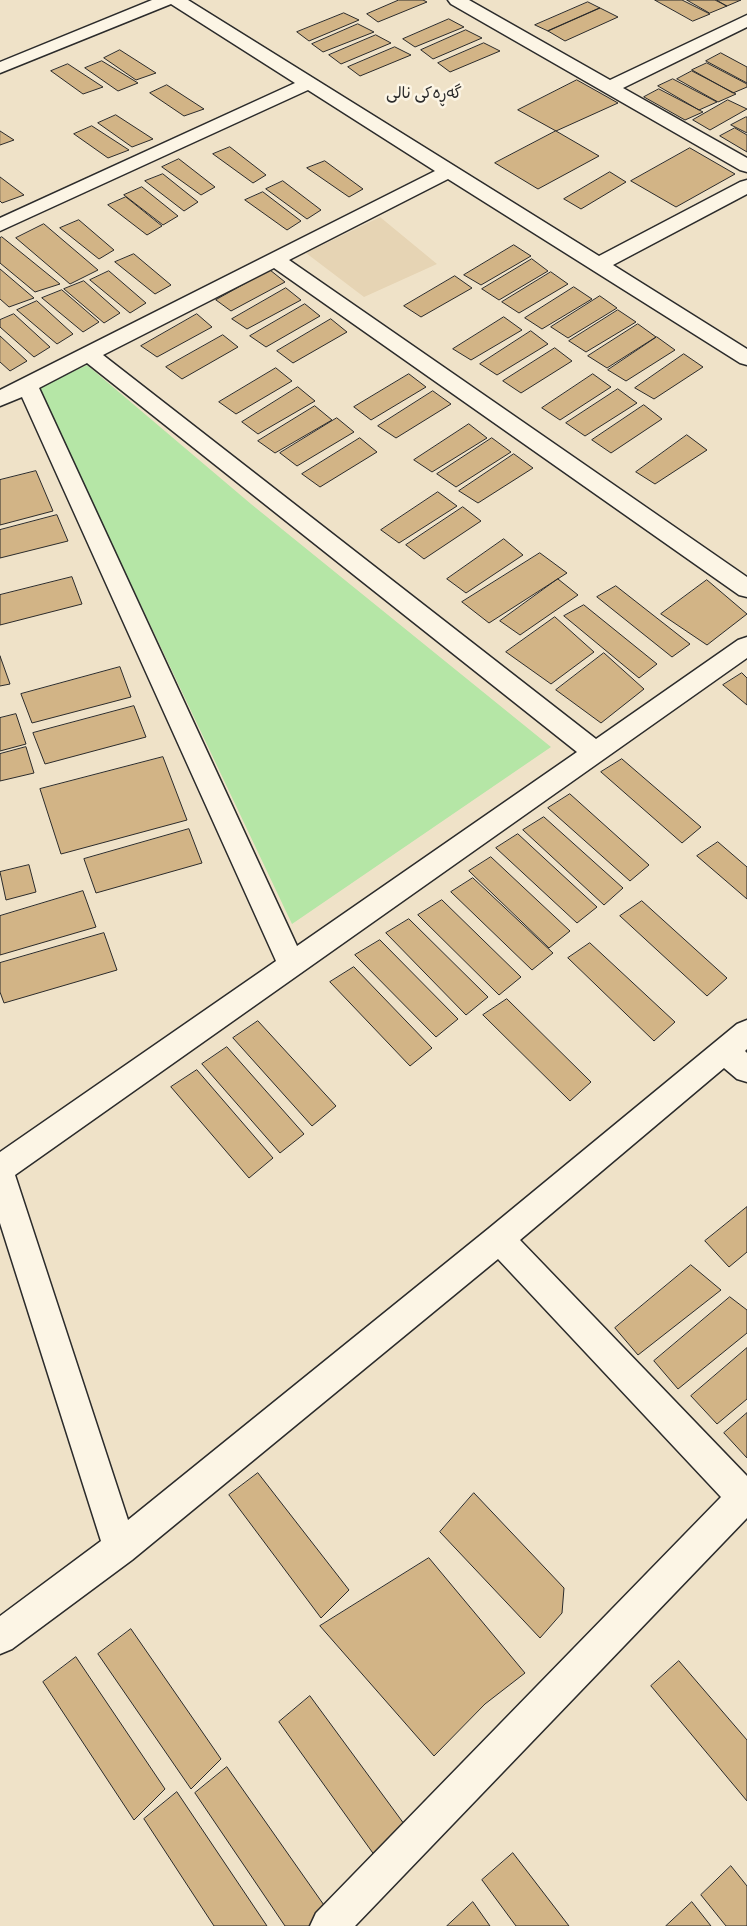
<!DOCTYPE html>
<meta charset="utf-8">
<style>
body{margin:0}
canvas{display:block;background:#efe2c8}
</style>
<canvas width="747" height="1926"></canvas>
<script>
const ctx = document.querySelector('canvas').getContext('2d');
ctx.lineJoin = 'round';
function fill(path, color) {
  ctx.fillStyle = color;
  ctx.fill(path, 'evenodd');
}
function stroke(path, color, width, dash) {
  ctx.strokeStyle = color;
  ctx.lineWidth = width;
  ctx.lineCap = dash ? 'butt' : 'round';
  ctx.setLineDash(dash || []);
  ctx.stroke(path);
}
function drawText(font, color, halo, rows, align = 'center') {
  ctx.font = font + ' Delius,"Playpen Sans Arabic",sans-serif';
  ctx.lineWidth = 5;
  ctx.setLineDash([]);
  ctx.textBaseline = 'middle';
  ctx.strokeStyle = halo;
  ctx.fillStyle = color;
  for (const [text, x, y, turn = 0] of rows) {
    ctx.save();
    ctx.translate(x, y);
    ctx.rotate((+turn || 0) * Math.PI / 180);
    ctx.textAlign = isNaN(turn) ? turn : align;
    if (halo) ctx.strokeText(text, 0, 0);
    ctx.fillText(text, 0, 0);
    ctx.restore();
  }
}
const built = new Path2D(`
 M380,217L437,264L364,297L306,253Z`);
const green = new Path2D(`
 M87,365L251,504L551,747L292,924L38,388Z`);
const building = new Path2D(`
 M399,0H423L427,2L378,22L367,14Z
 M655,0H682L710,14L693,21Z
 M687,0H715L727,6L710,13Z
 M717,0H741L727,6Z
 M588,2L600,8L548,31L535,25Z
 M600,8L618,17L565,41L548,31Z
 M344,13L359,20L309,41L297,32Z
 M449,19L464,27L415,47L403,39Z
 M358,24L374,32L323,52L312,44Z
 M466,30L482,38L433,59L421,50Z
 M376,35L391,43L341,64L329,55Z
 M484,43L500,51L450,72L438,63Z
 M395,47L411,55L360,76L348,67Z
 M120,50L156,73L136,80L104,58Z
 M721,53L747,67V83L706,61Z
 M102,61L138,83L118,91L85,68Z
 M707,63L747,84V87L733,93L692,70Z
 M68,64L103,87L83,94L51,71Z
 M692,71L736,94L718,102L677,79Z
 M673,79L717,102L699,110L658,86Z
 M577,80L618,103L556,131L518,110Z
 M167,85L204,109L184,116L150,93Z
 M659,89L703,112L685,120L644,97Z
 M728,100L747,109L710,130L693,120Z
 M116,115L153,139L132,147L98,123Z
 M746,117H747V133L731,125Z
 M92,126L129,150L108,158L74,134Z
 M735,128L747,135V152L720,136Z
 M0,131L14,140L0,145Z
 M556,131L599,156L538,189L495,163Z
 M230,147L266,175L253,183L213,154Z
 M690,148L735,174L676,207L631,181Z
 M179,159L215,187L201,195L162,167Z
 M325,161L363,189L349,197L307,168Z
 M610,172L626,182L581,209L564,199Z
 M163,174L198,202L184,211L145,181Z
 M0,177L24,195L2,203L0,201Z
 M283,181L321,210L307,219L266,189Z
 M142,187L178,216L163,225L124,195Z
 M263,192L301,221L287,230L245,200Z
 M126,197L162,226L147,235L108,205Z
 M79,220L114,250L99,259L60,228Z
 M44,224L98,270L70,284L16,238Z
 M2,237L60,284L35,292L0,263V238Z
 M514,245L531,256L481,285L464,275Z
 M134,254L171,285L155,294L115,262Z
 M532,259L548,271L499,300L482,289Z
 M0,269L34,298L9,307L0,299Z
 M270,270L285,282L231,311L216,300Z
 M109,271L146,303L130,313L90,280Z
 M551,272L568,284L519,313L502,302Z
 M455,276L472,288L421,317L404,306Z
 M84,281L120,313L104,323L64,289Z
 M574,287L592,299L542,329L525,318Z
 M286,288L301,300L247,329L232,319Z
 M62,290L99,322L83,332L42,298Z
 M600,296L617,308L568,338L551,327Z
 M37,301L73,334L57,344L17,310Z
 M305,304L320,316L266,347L250,336Z
 M618,310L636,322L586,352L569,341Z
 M14,314L50,347L34,357L0,327V320Z
 M197,314L212,327L157,357L141,346Z
 M504,317L522,330L471,360L453,349Z
 M331,319L347,332L293,363L277,351Z
 M638,324L656,337L607,368L588,356Z
 M531,331L548,344L497,375L480,364Z
 M223,335L238,347L182,379L166,367Z
 M0,336L27,361L10,371L0,362Z
 M657,337L675,350L626,381L608,370Z
 M555,348L572,361L521,393L503,381Z
 M684,354L703,367L654,399L635,388Z
 M276,368L292,381L236,414L219,402Z
 M409,374L426,387L371,420L354,407Z
 M593,374L611,387L560,420L542,408Z
 M298,387L315,401L258,434L242,422Z
 M618,389L637,403L585,436L566,423Z
 M433,391L451,404L396,438L378,426Z
 M644,405L662,419L611,453L592,440Z
 M315,406L332,420L275,453L258,441Z
 M337,418L354,432L297,466L280,453Z
 M469,424L487,438L432,472L414,460Z
 M687,435L707,450L655,484L636,472Z
 M360,438L377,452L320,487L302,474Z
 M492,438L511,452L456,487L437,474Z
 M514,454L533,468L478,503L459,491Z
 M36,471L53,511L0,525V480Z
 M438,492L457,506L399,543L381,530Z
 M463,507L481,521L424,559L406,545Z
 M57,515L68,541L0,558V530Z
 M504,539L523,555L466,593L447,579Z
 M540,553L567,573L489,623L462,602Z
 M72,577L82,604L0,625V595Z
 M558,579L578,595L520,635L500,621Z
 M707,580L747,614L707,645L661,614Z
 M616,586L690,644L672,657L597,597Z
 M584,605L657,664L639,678L564,616Z
 M555,617L594,652L551,684L506,652Z
 M604,653L644,689L601,723L556,690Z
 M0,656L10,684L0,686Z
 M120,667L131,697L32,723L21,694Z
 M742,673L747,678V705L723,685Z
 M134,706L146,737L45,764L33,733Z
 M16,714L26,744L0,751V718Z
 M26,747L34,773L0,781V754Z
 M163,757L187,820L61,854L40,789Z
 M622,759L701,827L682,843L601,772Z
 M570,794L649,865L630,881L548,808Z
 M544,817L623,888L604,905L523,830Z
 M189,829L202,863L96,893L84,859Z
 M518,834L597,907L577,923L496,848Z
 M718,842L747,867V899L697,856Z
 M491,857L570,931L549,948L469,871Z
 M29,865L36,892L6,900L0,872Z
 M473,878L553,953L532,970L451,892Z
 M83,891L96,927L0,955V916Z
 M442,900L521,977L499,995L418,915Z
 M642,901L727,978L707,996L620,916Z
 M409,919L488,997L466,1015L386,933Z
 M104,933L117,970L4,1003L0,992V963Z
 M380,940L458,1019L436,1037L355,955Z
 M590,943L675,1022L654,1041L568,958Z
 M354,967L432,1048L410,1066L330,982Z
 M507,999L591,1082L570,1101L483,1015Z
 M258,1021L336,1106L312,1126L233,1038Z
 M227,1047L304,1134L280,1153L202,1064Z
 M197,1070L273,1158L249,1178L171,1087Z
 M747,1207V1252L729,1267L705,1241Z
 M691,1265L721,1290L638,1355L615,1328Z
 M730,1297L747,1310V1333L678,1389L654,1361Z
 M747,1348V1399L717,1424L691,1396Z
 M747,1413V1458L724,1433Z
 M258,1473L349,1590L321,1618L229,1495Z
 M474,1493L564,1588L562,1613L540,1638L440,1532Z
 M429,1558L525,1673L485,1704L434,1756L320,1626Z
 M131,1629L221,1759L191,1789L98,1654Z
 M76,1657L165,1789L134,1820L43,1682Z
 M679,1661L747,1740V1801L651,1686Z
 M310,1696L410,1832L380,1863L279,1722Z
 M227,1767L326,1908L309,1926H285L195,1793Z
 M177,1792L267,1926H214L144,1819Z
 M513,1853L569,1926H516L482,1880Z
 M731,1866L747,1886V1926H726L701,1895Z
 M473,1902L490,1926H447Z
 M692,1902L711,1926H666Z`);
const street = new Path2D(`
 M152,0H188L599,256L740,182L747,180V194L613,265L747,349V365L740,363L448,179L289,260L747,577V597L739,595L274,268L103,355L596,739L738,640L747,637V658L15,1175L128,1520L488,1229L737,1024L747,1020V1049L745,1051L747,1053V1082L737,1079L724,1068L520,1240L747,1476V1518L355,1926H310L316,1913L721,1497L498,1259L132,1560L12,1649L0,1654V1616L101,1541L0,1223V1152L276,961L22,397L0,406V390L435,171L308,90L0,231V218L295,83L171,4L0,73V62ZM87,363L577,752L297,946L39,388Z
 M448,0H469L610,80L747,15V27L623,88L747,158V172L740,170L451,4Z`);
const farNeighbourhoodnames = [
 ["گەڕەکی نالی",424,93]
];
fill(built, '#e6d4b4');
fill(green, '#b5e6a6');
fill(building, '#d2b486');
stroke(building, '#2b2b2b', 1);
stroke(street, '#2b2b2b', 3);
fill(street, '#fcf5e5');
drawText('16px', '#2b2b2b', '#fcf5e5', farNeighbourhoodnames);
</script>
